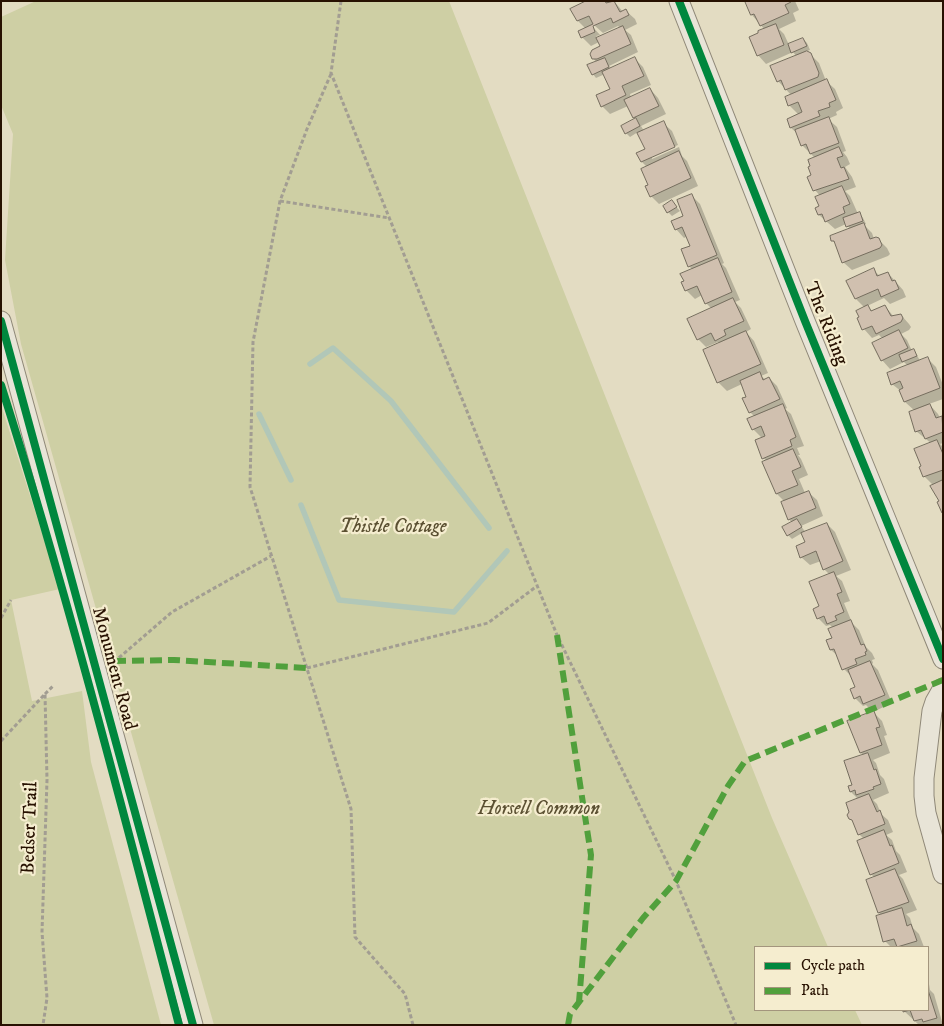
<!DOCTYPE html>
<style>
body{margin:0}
#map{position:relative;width:944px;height:1026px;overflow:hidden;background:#e3dcc2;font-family:"IM FELL DW Pica",serif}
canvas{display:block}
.frame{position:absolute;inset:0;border:2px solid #271101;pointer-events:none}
.legend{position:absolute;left:754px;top:946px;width:175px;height:65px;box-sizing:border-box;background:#f5edcf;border:1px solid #a3957d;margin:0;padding:6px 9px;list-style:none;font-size:15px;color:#271101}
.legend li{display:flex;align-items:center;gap:10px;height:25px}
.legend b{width:25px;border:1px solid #a3957d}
</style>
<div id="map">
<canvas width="944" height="1026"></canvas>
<div class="frame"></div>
<ul class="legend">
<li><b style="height:6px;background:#00873e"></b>Cycle path</li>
<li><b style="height:6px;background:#51a03c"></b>Path</li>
</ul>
</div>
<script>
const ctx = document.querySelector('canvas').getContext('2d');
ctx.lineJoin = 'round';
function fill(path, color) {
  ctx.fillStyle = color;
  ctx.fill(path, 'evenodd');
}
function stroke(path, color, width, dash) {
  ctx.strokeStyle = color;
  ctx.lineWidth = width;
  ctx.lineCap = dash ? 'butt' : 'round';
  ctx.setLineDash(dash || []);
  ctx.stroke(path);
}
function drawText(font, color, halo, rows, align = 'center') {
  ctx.font = font + ' "IM FELL DW Pica",serif';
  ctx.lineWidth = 4.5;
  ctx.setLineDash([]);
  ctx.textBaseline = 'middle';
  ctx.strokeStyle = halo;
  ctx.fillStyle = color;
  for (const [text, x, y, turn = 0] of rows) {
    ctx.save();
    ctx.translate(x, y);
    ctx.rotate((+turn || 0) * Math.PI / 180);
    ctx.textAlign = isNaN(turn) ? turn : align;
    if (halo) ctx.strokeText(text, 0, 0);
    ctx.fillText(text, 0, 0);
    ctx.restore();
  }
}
const green = new Path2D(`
 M36,1H449L772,818L828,947H755V1010H855L862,1025H214L21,344L5,260L13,134L1,105V17Z
 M1,405L60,589L11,600L32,701L82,691L91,762L161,1025H1Z`);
const shadow = new Path2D(`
 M589,1H607L609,3L614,1L623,12L626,11L635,19L637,24L625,30L631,35L638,52L609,66L611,70L635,59L643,67L651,85L630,94L631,98L650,89L658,98L666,114L641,126L644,131L663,123L672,131L678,145L652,156V159L679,147L682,156L687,161L698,186L659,204L651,196L647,167L642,162L646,150L638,132L630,137L626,133L636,120L628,106L610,114L602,106L611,90L605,74L596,78L593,74L597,63L593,58L601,47L599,42L591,46L582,37L586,29L578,21ZM594,25L603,33L618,26L620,28L598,39L596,36L600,35L592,26Z
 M746,1H795L799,10L793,13L796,21L779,29L784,34L789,45L803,39L807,43L810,50L805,52L810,54L819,63L826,81L835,89L843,108L836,112L837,115L828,119L837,127L846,151L843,152L847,157L850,164L845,167L852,177L856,187L845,191L850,196L858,214H860L863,218L866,224L864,225L872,233L874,239H878L887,248L890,254L888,256L852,270L843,262L836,244L832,240L851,230L846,224L835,229L819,215L821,197L815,190L813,176L815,158L802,145L798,134L791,128L788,120L799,115L789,105L792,96L778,81L797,57L793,52L766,64L758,55L765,30L752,15Z
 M691,195L700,204L724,263L722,264L726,268L740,300L735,302L741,308L751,329L746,332L754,341L768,373L761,376L766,380L769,378L777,386L787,408L785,409L791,414L804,446L797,448L800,455H798L801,459L808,475L799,479L805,493L808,492L817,500L823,516L801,526L806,533L827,524L835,532L851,570L836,576L842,581L850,601L844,603L851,620L850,621L859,630L866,647L872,653L875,659L872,660L873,663L872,664L878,670L892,703L873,712L866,705L863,706L855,698L857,688L852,677L844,669L839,657L831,650L828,641L833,639V628L830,625L826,626L818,618L830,575L824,569L821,561L810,565L801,557L807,543L802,533L792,539L788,535L792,523L789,519L785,502L777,494L764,463L767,461L763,458L762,438L753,429L755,417L750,412L748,397L742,384L727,391L718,382L720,344L718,342L706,347L698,339L712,309L706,303L702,295L695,299L686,290L693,270L689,266L692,246L688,236L684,238L676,229L683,217Z
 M672,202L680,211L672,216L668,212Z
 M873,270L880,276L888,273L903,290L906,297L890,304L884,298L867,306L873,312L885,306L894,317L901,315L909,324L911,327L909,330L901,334L907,340L912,351L917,355L920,361L927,358L936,367L943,385V399L929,404L938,414L940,418L943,419V443L940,444L943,447V512L933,485L924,476L932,444L916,431L915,411L905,402L902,392L892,384L908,366L904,362L890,369L882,360L883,339L879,335L872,338L864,329L865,308L856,299Z
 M874,713L882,721L887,735L884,736L890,753L873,760L876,763L880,775L884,779L889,793L873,800L877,804L881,814L888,820L893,832L886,835L892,840L896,851L900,855L907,872L899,875L903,879L917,910L906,914L910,918L913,928L919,934L924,947H891L885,941L882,916L879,913L875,878L871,874L864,839L859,834L854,822L850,818L859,800L851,792L850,787L854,786L864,756L861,753Z
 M928,978L930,990L934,994L943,1025H919L904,1011V1010H928Z`);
const stream = new Path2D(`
 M310,364L333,348L391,401L489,528
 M259,414L291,480
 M301,505L339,600L454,612L507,551`);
const building = new Path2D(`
 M586,1H605L606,3L614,1L620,12L626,9L629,15L613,23L611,18L593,26L595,32L581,38L578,31L593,24L589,16L577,21L570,9Z
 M745,1H791V2L785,5L789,13L760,26L754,14L751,15Z
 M776,24L784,45L757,56L749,37L758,33V31Z
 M623,26L631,44L597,59H592L590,54L592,50L600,46L596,38Z
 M803,38L807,46L791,53L788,44Z
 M807,51L811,53L819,73L818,77L785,90L781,80L777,82L770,66Z
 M635,57L644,76L622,86L626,95L601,107L596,95L610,89L602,72Z
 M605,58L609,67L592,75L587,65Z
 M827,79L836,100L829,103L830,107L818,111L820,116L790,128L787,119L802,112L798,102L788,106L785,97Z
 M650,88L659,106L633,118L624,100Z
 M829,117L839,143L810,154L806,144L801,146L795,130Z
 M636,118L640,126L625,134L621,126Z
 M664,121L675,147L641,162L636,153L645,149L637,133Z
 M839,147L843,156L837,158L841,168L844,167L849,179L813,191L807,177L811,175L808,167L810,166L808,160Z
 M679,151L691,178L650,197L645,186L648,185L641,169Z
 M842,186L850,204L843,207L845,213L825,222L822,214L818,215L815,208L819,206L815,197Z
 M692,194L717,255L688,267L681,249L690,246L682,227L675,230L671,221L683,216L677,200Z
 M672,200L677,207L667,213L663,206Z
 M860,212L863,221L846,227L843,218Z
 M864,223L870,239L876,237L879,238L882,245L880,248L842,263L834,241H831L830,236Z
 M718,258L732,292L705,304L697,286L685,291L681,282L684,281L680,274Z
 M874,268L877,276L888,272L892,281L895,280L899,289L881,297L878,289L855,299L846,281Z
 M733,298L744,321L724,330L726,335L715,341L711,333L697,340L687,319Z
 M868,305L871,311L885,305L891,316L901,314L903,318L901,322L876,334L872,326L862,330L857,318L859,317L856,311Z
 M899,330L908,348L881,361L872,343Z
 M746,331L761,364L717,383L703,350Z
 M914,349L917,356L902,362L899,355Z
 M928,357L940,388L904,402L899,390L903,388L900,381L891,385L887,373Z
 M760,372L763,380L769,377L780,399L749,413L742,398L746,397L740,381Z
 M783,404L796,437L790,440L792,446L762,459L755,440L765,436L761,426L752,430L747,419Z
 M930,404L936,418L942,416L943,432L925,439L921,430L915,432L909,412Z
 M937,440L943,454V470L923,477L919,467L921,466L914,449Z
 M793,449L801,467L792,471L798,485L776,494L762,462Z
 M943,480V513H942L937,502L939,501L930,486Z
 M809,491L816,508L788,520L781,502Z
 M797,519L802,527L787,536L782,527Z
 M827,523L843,561L823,570L816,551L800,558L796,546L805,542L801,533Z
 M834,572L842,592L837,594L844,612L835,616L837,620L827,624L824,616L817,619L813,609L819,606L809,582Z
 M851,620L861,645L864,644L867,651L865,652L866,655L855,659L857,664L842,670L834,649L830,650L826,640L832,638L828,629Z
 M870,661L885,695L863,704L860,696L854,699L850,689L855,687L848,670Z
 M874,711L880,727L876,728L882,745L860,753L847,721Z
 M868,753L874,770L876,769L881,784L873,787L874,789L856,795L855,790L850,792L848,786L852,785L844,761Z
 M869,794L877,812L880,810L885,824L858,835L852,820L849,819L847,815L849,812L846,803Z
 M884,830L890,846L892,845L899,863L870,875L857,841Z
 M895,869L909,902L878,913L866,880Z
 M902,908L907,926L911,924L917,941L897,947L894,939L883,942L876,916Z
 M928,990L937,1018L923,1022L922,1019L914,1021L910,1010L903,1012V1010H928Z`);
const path = new Path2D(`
 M341,1L331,73L557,635L676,881L736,1025
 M331,74L307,129L280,201L253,342L250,487L351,809L355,937L405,994L413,1025
 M280,201L389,218
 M1,618L11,600
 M114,662L172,612L271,556
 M307,668L488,623L537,586
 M45,694L54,685
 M1,741L45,694L47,780L42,932L47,998L43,1025`);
const minor = new Path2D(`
 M679,1L805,321L943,659
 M1,321L193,1025
 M943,688L935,702L932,711L924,778V796L926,813L943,874`);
const quiet = new Path2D(`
 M557,635L591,855L579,1002
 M114,661L174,660L307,668
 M568,1025L570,1014L643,918L676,881L728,786L745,761L943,680`);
const cycleway = new Path2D(`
 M679,1L805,321L943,659
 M1,321L193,1025
 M1,385C68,596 123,811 179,1025`);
const streetNames = [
 ["The Riding",825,324,68],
 ["Monument Road",113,669,75],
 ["Bedser Trail",31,828,-88]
];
const parkNames = [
 ["Thistle Cottage",393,528],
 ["Horsell Common",539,810]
];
fill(green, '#cecfa4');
fill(shadow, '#0003');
stroke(stream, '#b1c7b8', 5.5);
fill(building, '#d0c0af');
stroke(building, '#756d5e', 1);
stroke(minor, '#8f8878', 21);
stroke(path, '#a29d92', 3, [4, 2.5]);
stroke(minor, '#e8e4d7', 19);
stroke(quiet, '#51a03c', 6, [12, 6]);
stroke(cycleway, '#00873e', 8);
drawText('19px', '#271101', '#f5edcf', streetNames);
drawText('italic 19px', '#5b5032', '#f5edcf', parkNames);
</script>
